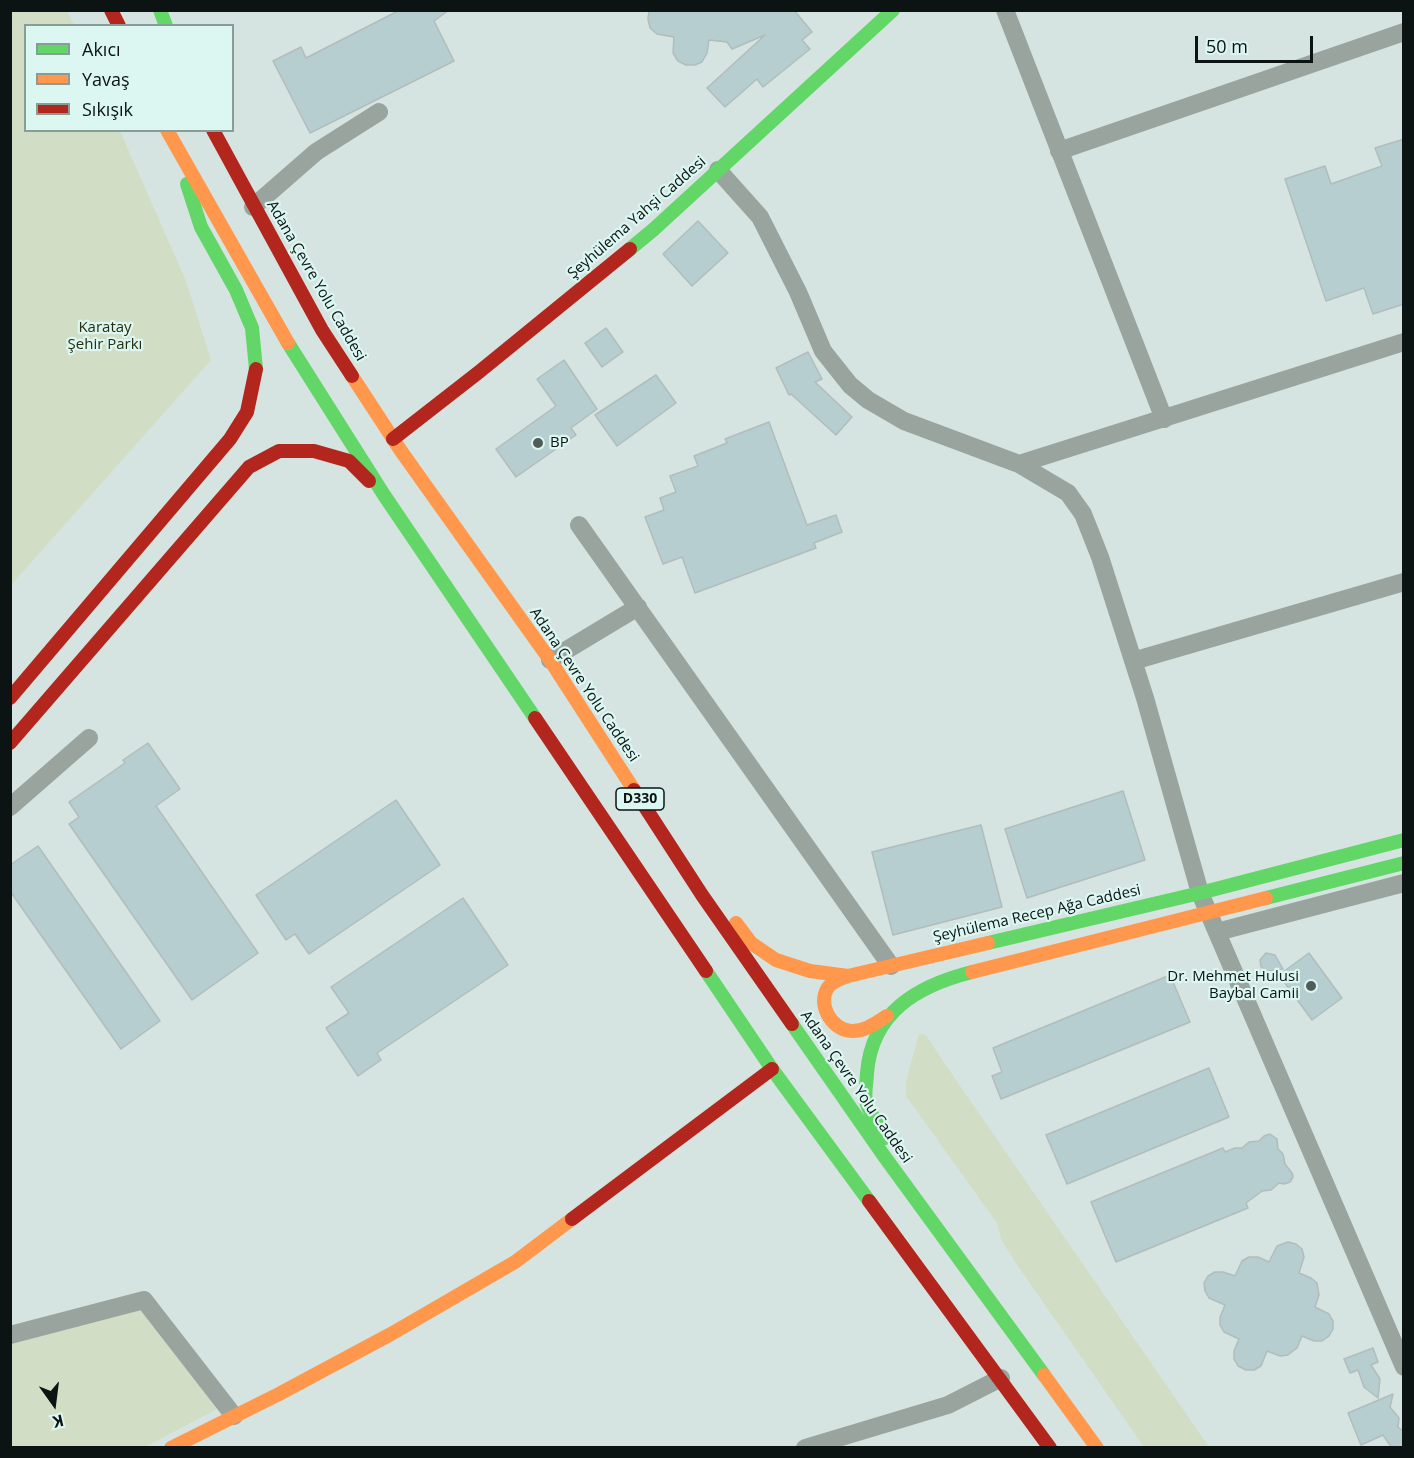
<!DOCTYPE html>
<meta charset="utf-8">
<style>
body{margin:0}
#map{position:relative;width:1414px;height:1458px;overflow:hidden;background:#d5e4e0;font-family:"Open Sans",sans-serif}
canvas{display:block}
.frame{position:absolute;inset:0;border:12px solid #0b1412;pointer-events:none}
.legend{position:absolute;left:24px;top:24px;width:210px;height:108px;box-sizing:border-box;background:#dcf7f1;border:2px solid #889c98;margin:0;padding:8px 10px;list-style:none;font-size:18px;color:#0b1412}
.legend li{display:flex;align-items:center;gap:12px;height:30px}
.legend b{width:30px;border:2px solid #889c98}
.north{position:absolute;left:24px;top:1374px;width:60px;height:60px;-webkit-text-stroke:4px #dcf7f1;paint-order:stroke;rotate:166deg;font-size:16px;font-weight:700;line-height:24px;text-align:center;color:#0b1412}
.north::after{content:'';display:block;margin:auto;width:21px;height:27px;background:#0b1412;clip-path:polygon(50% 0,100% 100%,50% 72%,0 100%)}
.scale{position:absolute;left:1195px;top:36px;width:118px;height:27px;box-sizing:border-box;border:3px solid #0b1412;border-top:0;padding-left:8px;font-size:18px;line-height:21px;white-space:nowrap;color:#0b1412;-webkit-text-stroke:4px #dcf7f1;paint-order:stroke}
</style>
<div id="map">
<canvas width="1414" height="1458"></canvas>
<div class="frame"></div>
<ul class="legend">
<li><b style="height:8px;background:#63d668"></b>Akıcı</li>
<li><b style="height:8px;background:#ff974d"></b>Yavaş</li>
<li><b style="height:8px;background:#b3261e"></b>Sıkışık</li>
</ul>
<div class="north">K</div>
<div class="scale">50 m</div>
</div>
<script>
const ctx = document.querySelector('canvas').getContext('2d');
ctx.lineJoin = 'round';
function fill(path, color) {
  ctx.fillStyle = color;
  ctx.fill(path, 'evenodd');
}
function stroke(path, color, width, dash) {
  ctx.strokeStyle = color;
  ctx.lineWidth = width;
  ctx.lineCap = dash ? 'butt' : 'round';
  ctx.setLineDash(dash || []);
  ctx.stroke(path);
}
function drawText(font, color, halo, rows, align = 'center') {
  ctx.font = font + ' "Open Sans",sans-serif';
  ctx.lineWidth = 4.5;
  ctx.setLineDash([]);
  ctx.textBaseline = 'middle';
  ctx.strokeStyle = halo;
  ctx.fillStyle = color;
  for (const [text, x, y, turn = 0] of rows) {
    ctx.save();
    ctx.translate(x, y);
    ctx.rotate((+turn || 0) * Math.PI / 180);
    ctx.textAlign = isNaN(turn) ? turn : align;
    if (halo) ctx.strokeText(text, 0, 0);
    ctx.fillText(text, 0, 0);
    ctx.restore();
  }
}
const green = new Path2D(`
 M11,10L67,11L74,25L26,26V130L120,131L186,281L211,360L11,585Z
 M919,1034L926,1035L945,1064L1209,1447H1144L1015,1262L1001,1239L997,1223L906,1096V1081Z
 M143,1309L217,1409L145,1447L11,1448V1344Z`);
const building = new Path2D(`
 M400,10H449L434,21L454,61L310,133L273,61L301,47L306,58Z
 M649,10H794L812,32L802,40L810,49L763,87L757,79L725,107L707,88L765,35L732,49L727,42L709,40L707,53L702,62L695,65H686L678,61L673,53L674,37L657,34L650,28L648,19Z
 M1404,139V304L1373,314L1364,288L1326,301L1285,179L1325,166L1331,184L1382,166L1375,148Z
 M698,221L728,253L692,286L663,254Z
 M606,328L623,352L602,367L585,343Z
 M808,352L822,379L815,382L852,417L836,435L791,394L789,395L776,368Z
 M564,360L597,409L571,428L576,435L516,477L496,449L556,406L537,379Z
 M656,375L676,403L617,446L595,415Z
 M769,422L807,525L836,515L842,532L814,543L816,548L695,593L682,557L663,564L645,517L664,510L660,498L676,492L670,476L698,466L694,456L727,443L725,439Z
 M148,743L180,789L156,806L258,953L192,1000L69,824L79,817L69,802L125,763L123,760Z
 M1123,791L1145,860L1027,898L1005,829Z
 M396,800L440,865L309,954L295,934L286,940L256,895Z
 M981,825L1002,907L893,935L872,852Z
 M38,846L160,1021L121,1049L10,891V865Z
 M463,898L508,965L377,1053L381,1060L358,1076L326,1028L349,1013L331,987Z
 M1266,953L1275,955L1283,969L1267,971L1261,967L1260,960Z
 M1309,953L1342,998L1312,1020L1279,975Z
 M1170,975L1190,1022L1001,1099L992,1076L1002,1072L993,1048Z
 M1209,1068L1229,1117L1067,1184L1046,1135Z
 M1270,1134L1277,1139L1278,1149L1283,1154L1285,1164L1292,1173L1293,1177L1290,1182L1284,1184L1279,1183L1271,1190L1262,1191L1246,1203L1248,1208L1116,1262L1091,1202L1223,1148L1225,1152L1235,1148H1242L1249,1142L1259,1141L1264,1136Z
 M1288,1242L1296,1244L1302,1249L1304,1257L1299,1273L1311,1278L1317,1283L1319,1295L1315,1307L1329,1314L1333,1321V1329L1329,1336L1322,1341H1314L1302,1336L1297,1348L1288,1355L1280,1356L1267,1351L1261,1366L1254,1370H1246L1238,1366L1234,1359V1351L1239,1339L1224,1332L1220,1325V1317L1225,1305L1209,1298L1205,1291L1204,1283L1208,1276L1215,1272H1223L1235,1276L1242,1261L1249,1257H1258L1269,1262L1277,1246Z
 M1373,1348L1378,1362L1371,1365L1380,1379L1378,1398L1364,1387L1358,1370L1350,1373L1344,1359Z
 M1393,1394L1390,1407L1399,1418L1398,1427L1404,1432V1448H1392L1383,1435L1361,1445L1348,1413Z`);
const street = new Path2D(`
 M1005,10L1164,419
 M1059,151L1404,32
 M718,170L760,217L798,292L823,351L850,385L868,400L904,421L1019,464L1068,493L1083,514L1100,557L1145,698L1200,893L1404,1367
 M253,207L316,152L379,112
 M1019,464L1404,342
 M579,525L891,966
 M550,660L638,607
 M1133,661L1404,582
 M10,807L89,738
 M1217,932L1404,883
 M10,1335L144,1300L234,1416
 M805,1448L948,1405L1001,1378`);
const fast = new Path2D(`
 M160,10L166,26
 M187,184L201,227L236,290L252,328L256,369
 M630,249L653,230L893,10
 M288,343L384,495L535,718
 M1266,898L1404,863
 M988,943L1200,893L1404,840
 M706,971L772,1069L869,1201
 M792,1024L884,1156L1044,1375
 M885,1138C881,1125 869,1115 866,1101C864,1092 867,1082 867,1073C872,1012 917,986 972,972`);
const slow = new Path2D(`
 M167,130L288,343
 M352,376L401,451L550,660L634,790
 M736,923L751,943L776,960L810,971L848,976L988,943
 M972,972L1266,898
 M848,976C842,978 836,980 831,984C814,1000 831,1032 853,1031C866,1031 877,1022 887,1016
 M1044,1375L1097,1448
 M171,1448L279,1394L391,1334L515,1262L572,1219`);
const jam = new Path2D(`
 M111,10L119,26
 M213,130L322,330L352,376
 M393,439L479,372L630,249
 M10,698L230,439L247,412L256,369
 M535,718L706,971
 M10,743L249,467L279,451H314L349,461L369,481
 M634,790L702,895L792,1024
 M869,1201L1050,1448
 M572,1219L772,1069`);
const markers = [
 [538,443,6,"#525d5a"],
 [1311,986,6,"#525d5a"]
];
const shields = [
 [640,799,48]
];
const shieldNames = [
 ["D330",640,799]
];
const streetNames = [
 ["Şeyhülema Yahşi Caddesi",637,218,-41],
 ["Adana Çevre Yolu Caddesi",316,281,60],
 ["Adana Çevre Yolu Caddesi",584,685,56],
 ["Şeyhülema Recep Ağa Caddesi",1037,914,-13],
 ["Adana Çevre Yolu Caddesi",856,1087,55]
];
const parkNames = [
 ["Karatay",105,328],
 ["Şehir Parkı",105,345]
];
const poiNames = [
 ["BP",550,443],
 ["Dr. Mehmet Hulusi",1299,977,"right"],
 ["Baybal Camii",1299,994,"right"]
];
fill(green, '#d2ddc5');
fill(building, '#b6ced0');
stroke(building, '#b1bdbc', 1.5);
stroke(street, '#9aa49e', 18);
stroke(fast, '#63d668', 14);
stroke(slow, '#ff974d', 14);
stroke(jam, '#b3261e', 14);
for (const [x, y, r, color] of markers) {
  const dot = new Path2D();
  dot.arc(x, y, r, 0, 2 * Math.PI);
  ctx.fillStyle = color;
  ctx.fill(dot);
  stroke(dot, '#dcf7f1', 2);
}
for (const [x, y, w] of shields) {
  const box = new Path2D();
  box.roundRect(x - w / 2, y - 11, w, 22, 4.5);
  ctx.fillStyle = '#dcf7f1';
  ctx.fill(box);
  stroke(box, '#0b1412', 1.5);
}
drawText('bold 14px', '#0b1412', null, shieldNames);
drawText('15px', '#0b1412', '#dcf7f1', streetNames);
drawText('15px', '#292d0f', '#dcf7f1', parkNames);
drawText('15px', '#0b1412', '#dcf7f1', poiNames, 'left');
</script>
